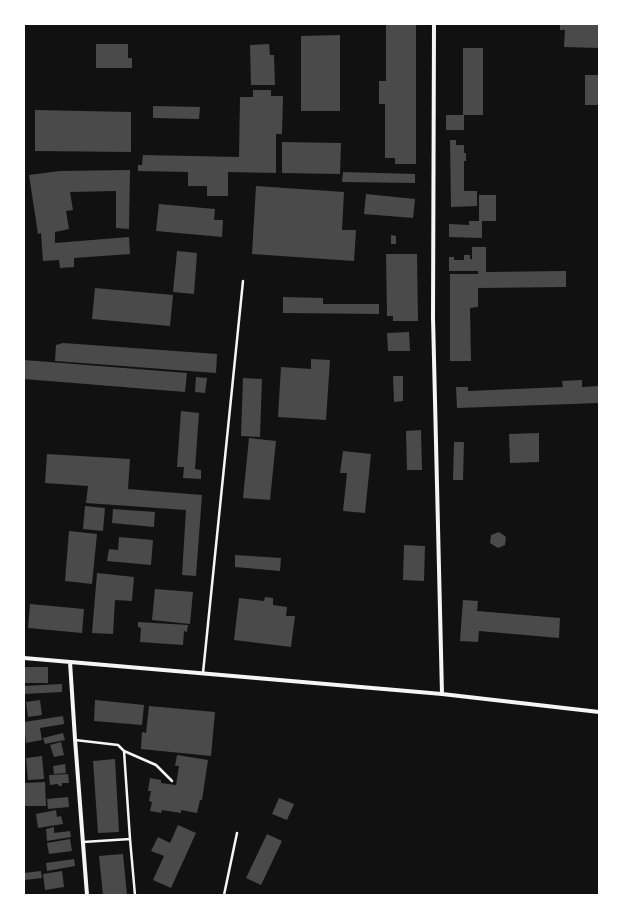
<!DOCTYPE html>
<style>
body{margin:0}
#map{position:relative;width:623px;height:919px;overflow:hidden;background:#111;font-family:"Fira Sans Condensed",sans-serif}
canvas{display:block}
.frame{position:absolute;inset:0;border:25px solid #fff;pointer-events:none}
</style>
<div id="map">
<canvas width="623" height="919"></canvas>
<div class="frame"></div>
</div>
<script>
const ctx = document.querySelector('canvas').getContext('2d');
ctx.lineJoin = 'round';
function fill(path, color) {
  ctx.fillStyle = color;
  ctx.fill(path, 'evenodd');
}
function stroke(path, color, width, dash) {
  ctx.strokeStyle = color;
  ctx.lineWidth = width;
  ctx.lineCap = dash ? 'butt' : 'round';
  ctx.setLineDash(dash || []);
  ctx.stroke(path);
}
const building = new Path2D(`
 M386,24H416V164H395V158H385V104H379V81H386Z
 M560,24H599V48L564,47L565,30H560Z
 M340,35V111H301V36Z
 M96,44H128V58H132V68H96Z
 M269,44L270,55H274L275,85H251L250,45Z
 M463,48H483V115H464V130H446V115H463Z
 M585,75H599V105H585Z
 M253,90H271V96H283L282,134H276V173L228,172V196H207V186H188V172L138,171V165H142L143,155L239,157L240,97H253Z
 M153,106L200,107L199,119L153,118Z
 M35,110L131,112V152L35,151Z
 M450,140H456V145H464V153H466V161H464V191H477V206L451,207Z
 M282,142L341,143L340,174L282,173Z
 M130,170L129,229L116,228V191L70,192L73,210L66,211L69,229L55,232V243L129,237L130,254L74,258V267L60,268L59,260L43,261L41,233L38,234L29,175L60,171Z
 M343,172L415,174V183L342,182Z
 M256,186L344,192L342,230H356L354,261L252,254Z
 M366,194L415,199L413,218L364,214Z
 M479,195H496V221H482V238L449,237V224L469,225V221H479Z
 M159,204L215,209L214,220H223L222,237L156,231Z
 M391,235L396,236V244H391Z
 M472,247H486V272L566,271V287L478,288V307L470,308L471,361H450V274H478V271H449V257H454V260H464V255H470V259H472Z
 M177,251L197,253L194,294L173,292Z
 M386,254H417L418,321H393V316H387Z
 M95,288L173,295L170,326L92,319Z
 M283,297L323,298V304H379V314L283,313Z
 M409,332L410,351H388L387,333Z
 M63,343L217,354L216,373L55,361L56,345Z
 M311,359L330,360L326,420L278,417L281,367L311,369Z
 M24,360L187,373L185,392L24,379Z
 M393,376H403V401L394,402Z
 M196,377L207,378L205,393L195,392Z
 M243,378L262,379L260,437L241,436Z
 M582,380V387L599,386V403L457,408L456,387H468V391L563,387L562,381Z
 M181,411L199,413L195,469L201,470V479L183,478L184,467H177Z
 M421,430L422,470H407L406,431Z
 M539,433V462L510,463L509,434Z
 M249,438L276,441L270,500L243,498Z
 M454,442H464L463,480H453Z
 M343,451L371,454L365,513L343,511L347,473H340Z
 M47,454L130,459L128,489L202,495L196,576L182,575L186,510L86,503L88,486L45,483Z
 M85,506L105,508L103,531L83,529Z
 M113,509L155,512L154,527L112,523Z
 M69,531L97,534L92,584L65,581Z
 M499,532L506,537L505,545L498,548L490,543L491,535Z
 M119,537L153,540L151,565L107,561L109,549L118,550Z
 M404,545L425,546L424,581L403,580Z
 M235,555L281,558L280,571L235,567Z
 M97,573L134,577L132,601L115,600L113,634L92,633Z
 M155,589L193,592L190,624L152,620Z
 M265,597L273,598V605L287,607L286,616H295L291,647L234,640L239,598L264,601Z
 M463,600L478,601L477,611L560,618L559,638L479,631L478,642L460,641Z
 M30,604L84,609L82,633L28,628Z
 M138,622L188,625L187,632L184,631L183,645L140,642L141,628L138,627Z
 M24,667H48V683H24Z
 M62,684V692L24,694V686Z
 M40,700L42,715L28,717L26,702Z
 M95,700L144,705L142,725L94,721Z
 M149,706L215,712L211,756L141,749L142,732L146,733Z
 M63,716L64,724L40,728L42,740L26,743L24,722Z
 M63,733L65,740L45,744L43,738Z
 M61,742L64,755L54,757L50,745Z
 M177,755L208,760L202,800H200L197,813L181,810V813L162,810L161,813L150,811L152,802L149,801L151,791H148L150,778L161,780V783L176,785L179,766H175Z
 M42,756L44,779L28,780L26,758Z
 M115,759L119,832L98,833L93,761Z
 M65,764L66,773L54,774L53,766Z
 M68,774L69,783H62V786H59L58,784L50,785L49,775Z
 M45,782L46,806H24V783Z
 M68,797L69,807L48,809L47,799Z
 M279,798L294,804L287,820L272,814Z
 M56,810L57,817L61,816L63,824L38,828L36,814Z
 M178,825L196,833L171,888L153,880L164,856L151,851L158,837L170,843Z
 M54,827V833L70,831L71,837L47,841L46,829Z
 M267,834L282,841L261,885L246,878Z
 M70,839L72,851L49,854L47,843Z
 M123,854L127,895H103L99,856Z
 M74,859L75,866L47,871L46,863Z
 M41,871L42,878L24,880V873Z
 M62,871L64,887L45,890L43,874Z`);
const service = new Path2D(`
 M203,673L243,281
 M75,740L118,745L124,751L130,839L135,895
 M124,751L156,765L172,781
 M83,842L130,839
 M224,895L237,833`);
const minor = new Path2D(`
 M434,24L433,317L442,694
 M24,658L442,694L599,712
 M70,662L75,739L87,895`);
fill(building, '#4a4a4a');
stroke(service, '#f5f5f5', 2.5);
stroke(minor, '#f5f5f5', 4);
</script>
